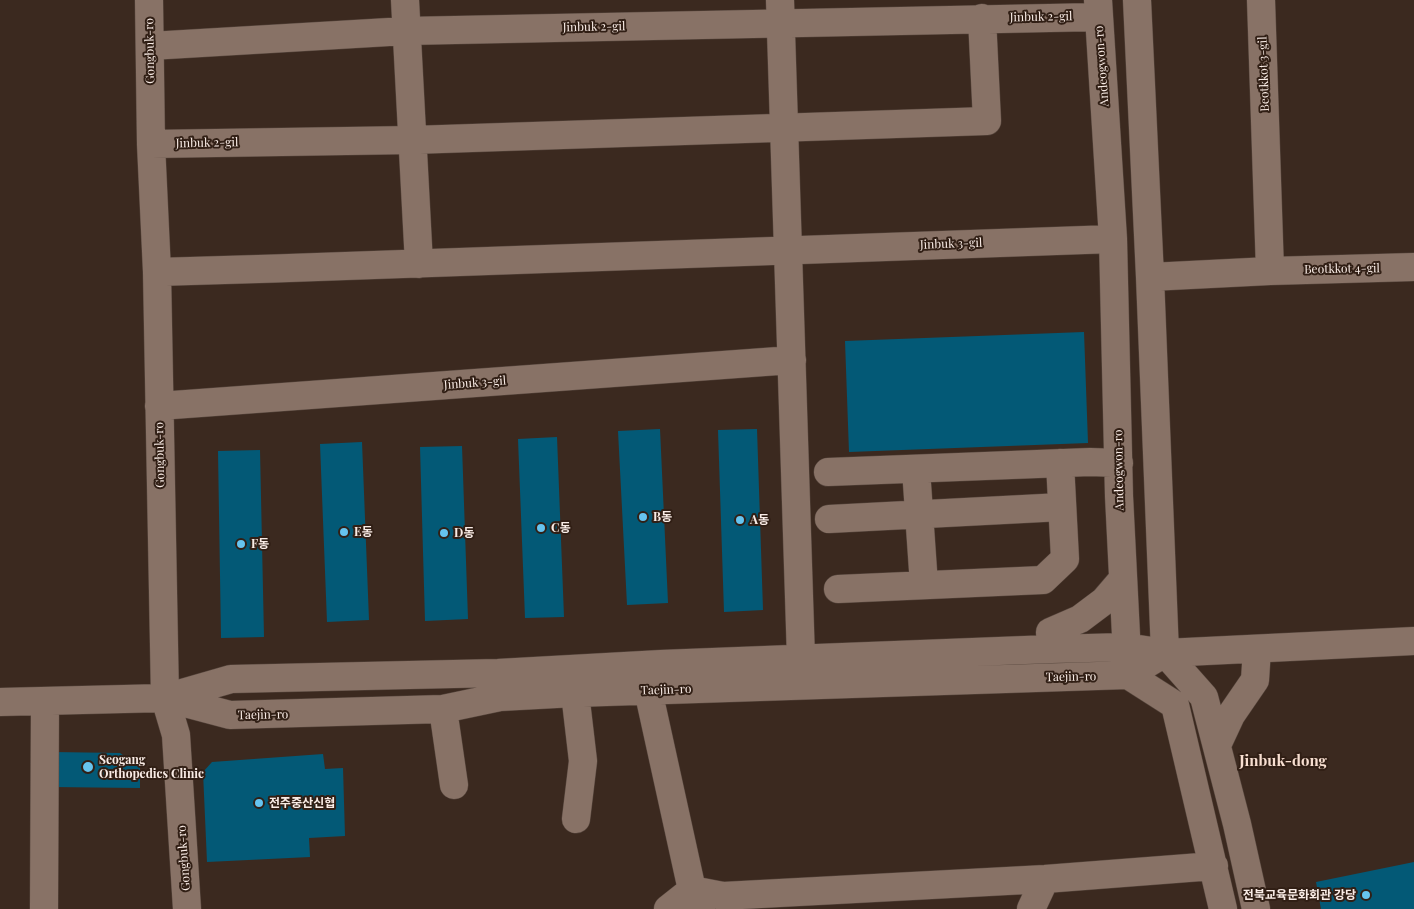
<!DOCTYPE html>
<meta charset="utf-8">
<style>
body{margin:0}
canvas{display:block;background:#3b291f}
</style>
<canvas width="1414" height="909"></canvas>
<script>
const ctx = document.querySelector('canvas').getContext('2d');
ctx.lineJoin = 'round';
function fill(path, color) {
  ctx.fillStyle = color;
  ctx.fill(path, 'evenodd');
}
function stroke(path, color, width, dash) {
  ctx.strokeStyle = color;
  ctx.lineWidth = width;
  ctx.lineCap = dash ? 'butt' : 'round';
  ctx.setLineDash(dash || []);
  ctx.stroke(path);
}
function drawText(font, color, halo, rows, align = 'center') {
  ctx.font = font + ' "Playfair Display","Noto Sans KR",serif';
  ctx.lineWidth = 4;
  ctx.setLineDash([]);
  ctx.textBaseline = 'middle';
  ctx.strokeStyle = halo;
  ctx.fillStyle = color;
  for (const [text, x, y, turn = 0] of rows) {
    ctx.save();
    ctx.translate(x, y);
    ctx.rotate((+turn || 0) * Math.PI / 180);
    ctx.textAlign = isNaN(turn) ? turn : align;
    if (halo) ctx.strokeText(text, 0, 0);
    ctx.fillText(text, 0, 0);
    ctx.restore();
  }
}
const building = new Path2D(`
 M1084,332L1088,443L849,452L845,341Z
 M660,429L668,603L627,605L618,431Z
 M757,429L763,610L724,612L718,430Z
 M557,437L564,617L525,618L518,439Z
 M362,442L369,620L327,622L320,444Z
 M462,446L468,619L425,621L420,447Z
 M260,450L264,637L221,638L218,451Z
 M52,752L120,753L140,767V788L52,787Z
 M323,754L325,769L343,768L345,836L309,838L310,857L207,862L203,772L212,762Z
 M1414,862V909H1321L1316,882Z`);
const minor = new Path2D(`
 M149,0L151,144L157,272L165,698L176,735L187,909
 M405,0L419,264
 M780,0L801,659
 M1098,0L1113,239L1119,496L1128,675L1175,705L1223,909
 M1137,0L1150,277L1165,653L1204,697L1237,824L1256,909
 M1261,0L1270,271
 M150,46L406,31L1099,17
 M151,144L412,140L987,121L982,18
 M157,272C476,263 795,249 1113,239
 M1150,277L1270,271L1414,267
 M159,406L792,360
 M916,469L924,585
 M828,472L1090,462L1119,463
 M829,519L1062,507
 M838,589L1043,580L1065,559L1060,463
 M1051,649L1050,632L1080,619L1104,601L1122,580
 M648,690L692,890L702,904
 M575,693L583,761L576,819
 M166,698L230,715L443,709L500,697L575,693L1128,675L1165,653
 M0,702L165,698L231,679L498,673L661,664L1051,649L1126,647L1165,653L1414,641
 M443,709L454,785
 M1217,745L1231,715L1255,680L1257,649
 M44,909L45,701
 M668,909L692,890L723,896L1045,879L1214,866
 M1031,909L1045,879`);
const markers = [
 [643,517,5,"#66c4ef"],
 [740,520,5,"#66c4ef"],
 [541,528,5,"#66c4ef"],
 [344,532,5,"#66c4ef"],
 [444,533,5,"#66c4ef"],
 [241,544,5,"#66c4ef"],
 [88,767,6,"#66c4ef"],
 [259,803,5,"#66c4ef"],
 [1366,895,5,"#66c4ef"]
];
const streetNames = [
 ["Jinbuk 2-gil",1041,17,-1],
 ["Jinbuk 2-gil",594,27,-1],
 ["Gongbuk-ro",150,51,-91],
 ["Andeogwon-ro",1102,66,-94],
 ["Beotkkot 3-gil",1264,74,-92],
 ["Jinbuk 2-gil",207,143,-1],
 ["Jinbuk 3-gil",951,244,-2],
 ["Beotkkot 4-gil",1342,269,-1],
 ["Jinbuk 3-gil",475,383,-4],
 ["Gongbuk-ro",160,455,-91],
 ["Andeogwon-ro",1119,470,-91],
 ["Taejin-ro",1071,677,-1],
 ["Taejin-ro",666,690,-2],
 ["Taejin-ro",263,715,-1],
 ["Gongbuk-ro",184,858,-94]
];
const poiNames = [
 ["B동",653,517],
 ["A동",750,520],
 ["C동",551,528],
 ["E동",354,532],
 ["D동",454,533],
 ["F동",251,544],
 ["Seogang",99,760],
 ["Orthopedics Clinic",99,774],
 ["전주중산신협",269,803],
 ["전북교육문화회관 강당",1356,895,"right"]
];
const quarterNames = [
 ["Jinbuk-dong",1283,761]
];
fill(building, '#035976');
stroke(minor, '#56463d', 29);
stroke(minor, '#887266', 28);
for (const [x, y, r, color] of markers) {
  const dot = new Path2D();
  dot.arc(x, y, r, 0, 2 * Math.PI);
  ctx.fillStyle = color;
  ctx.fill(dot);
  stroke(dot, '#311f15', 2);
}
drawText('12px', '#f9ece6', '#311f15', streetNames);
drawText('bold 12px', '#f9ece6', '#311f15', poiNames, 'left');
drawText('bold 15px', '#f8dfd1', '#311f15', quarterNames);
</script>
